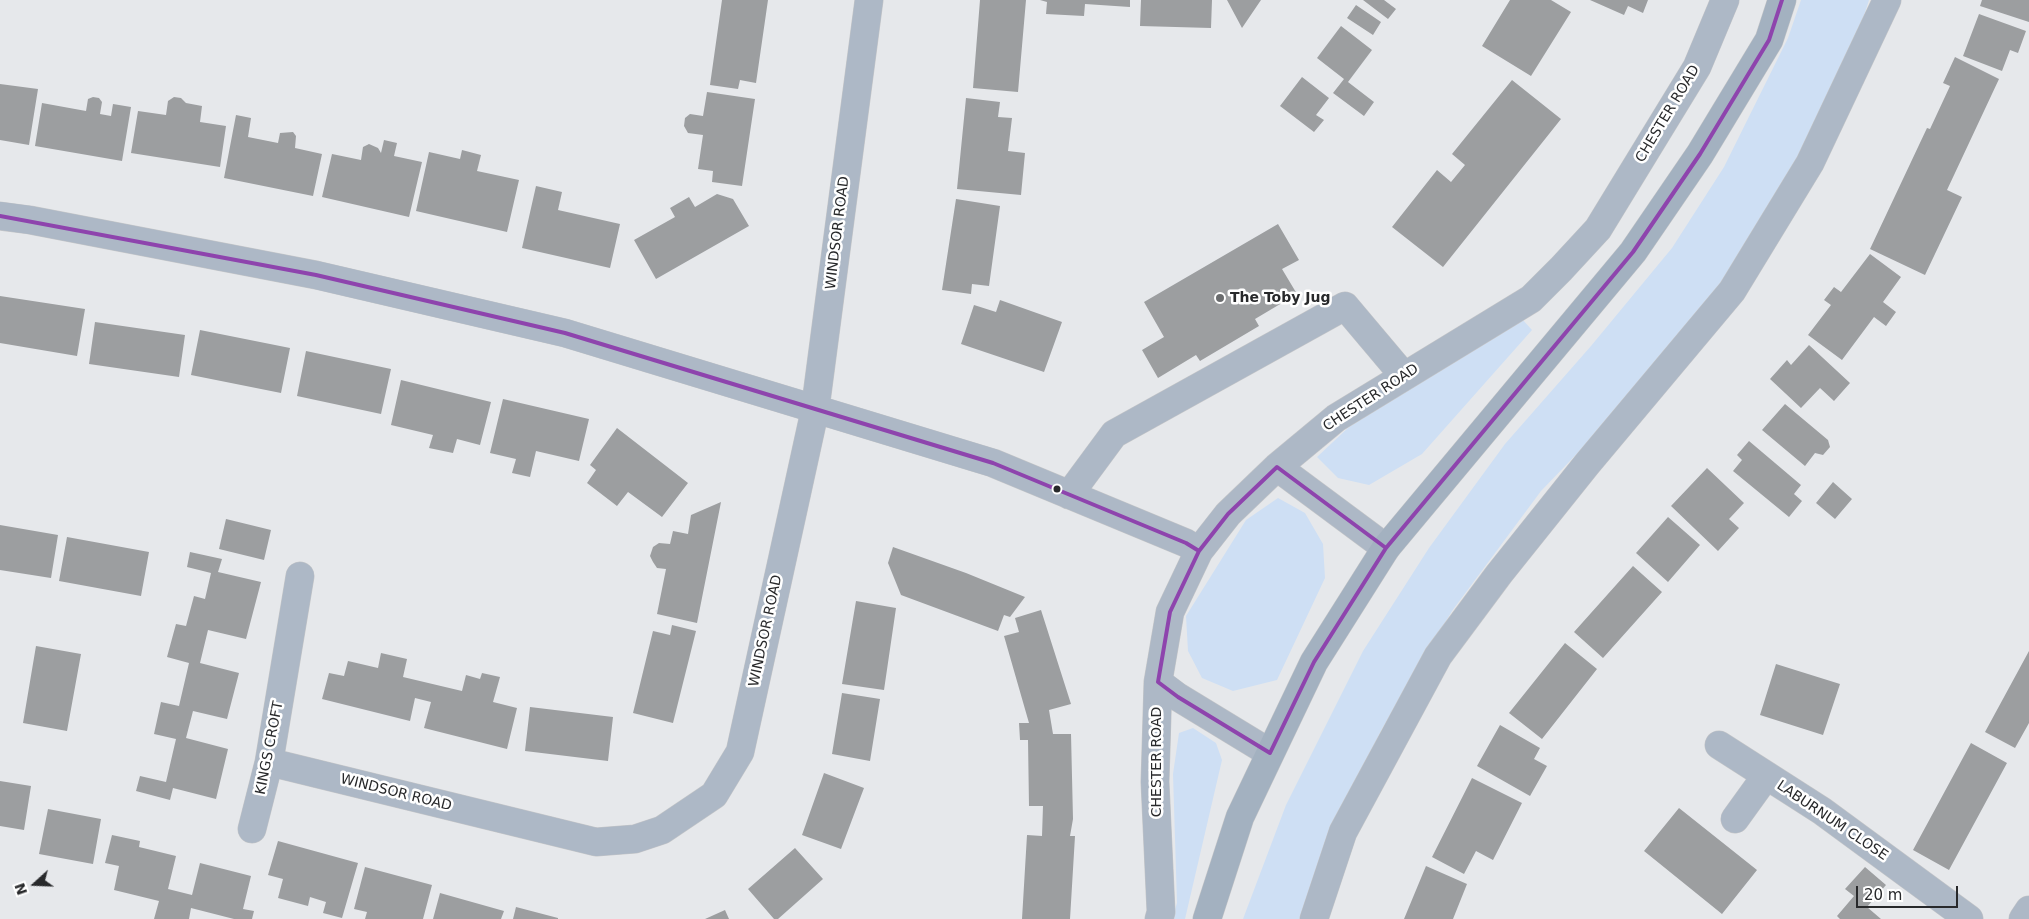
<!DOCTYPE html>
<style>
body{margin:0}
#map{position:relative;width:2029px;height:919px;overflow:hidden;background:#e6e8eb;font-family:"DejaVu Sans",sans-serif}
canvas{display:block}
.north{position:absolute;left:10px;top:859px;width:50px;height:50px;-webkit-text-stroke:4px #fff;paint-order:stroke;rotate:250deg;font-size:14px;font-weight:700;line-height:20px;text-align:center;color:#28292b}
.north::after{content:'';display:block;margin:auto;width:18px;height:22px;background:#28292b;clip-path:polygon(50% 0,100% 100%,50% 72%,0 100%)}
.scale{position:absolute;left:1856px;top:886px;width:102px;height:22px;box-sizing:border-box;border:2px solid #28292b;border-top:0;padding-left:6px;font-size:15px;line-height:18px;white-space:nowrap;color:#28292b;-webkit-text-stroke:4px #fff;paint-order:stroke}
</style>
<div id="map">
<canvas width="2029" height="919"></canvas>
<div class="north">N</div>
<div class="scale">20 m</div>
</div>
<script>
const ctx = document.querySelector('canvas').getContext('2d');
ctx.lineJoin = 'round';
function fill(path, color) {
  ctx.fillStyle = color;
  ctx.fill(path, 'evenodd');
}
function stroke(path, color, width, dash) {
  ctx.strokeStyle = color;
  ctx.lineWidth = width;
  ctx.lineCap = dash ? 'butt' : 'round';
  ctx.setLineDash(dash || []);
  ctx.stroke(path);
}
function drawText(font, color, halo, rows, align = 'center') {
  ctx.font = font + ' "DejaVu Sans",sans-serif';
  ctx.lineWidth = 5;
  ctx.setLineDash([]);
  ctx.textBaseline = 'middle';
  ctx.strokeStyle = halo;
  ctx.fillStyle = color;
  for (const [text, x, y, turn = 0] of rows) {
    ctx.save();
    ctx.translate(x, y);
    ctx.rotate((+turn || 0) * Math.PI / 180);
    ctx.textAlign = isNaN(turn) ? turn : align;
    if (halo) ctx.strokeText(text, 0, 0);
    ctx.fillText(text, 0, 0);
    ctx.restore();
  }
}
const green = new Path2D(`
 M1801,0H1869L1862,22L1800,163L1733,274L1596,434L1541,491L1452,611L1382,729L1331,832L1300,919H1243L1286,805L1363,651L1429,548L1505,444L1591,346L1672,248L1724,167L1788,38Z
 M1522,319L1532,330L1422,454L1369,485L1338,478L1317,457L1349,427Z
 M1278,498L1305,513L1323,544L1325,578L1277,680L1233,691L1202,678L1188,651L1186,616L1246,520Z
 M1193,728L1216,743L1222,760L1185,919H1172L1177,903L1173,774L1179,733Z`);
const building = new Path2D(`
 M722,0H768L756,83L740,80L738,89L710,85Z
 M980,0H1026L1018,92L973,88Z
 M1040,0H1130V7L1085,4L1084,16L1046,14L1047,2Z
 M1141,0H1212L1211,28L1140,26Z
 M1227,0H1261L1242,28Z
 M1363,0H1384L1396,9L1388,19Z
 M1510,0H1551L1571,12L1531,76L1482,46Z
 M1590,0H1648L1643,13L1628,6L1624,15Z
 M1982,0H2029V22L1980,6Z
 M1356,5L1381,22L1373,35L1347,18Z
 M1979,14L2026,31L2018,53L2010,50L2002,71L1963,56Z
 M1341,26L1372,50L1348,82L1374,102L1364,116L1333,93L1344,79L1317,58Z
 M1955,57L1999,79L1947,190L1962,197L1925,275L1870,249L1927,128L1930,129L1950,86L1943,83Z
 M1302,77L1329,98L1316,115L1324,120L1314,132L1280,106Z
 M1512,80L1561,119L1443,267L1392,227L1437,170L1451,182L1465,165L1452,154Z
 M0,84L38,89L29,145L0,140Z
 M707,92L755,99L742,186L712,182L713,171L698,169L703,135L688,133L684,126L685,118L690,114L703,116Z
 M93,97L99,98L102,102L100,114L111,116L113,104L131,107L122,161L35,146L42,103L86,111L88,99Z
 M174,97L181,98L186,103L202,106L200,122L226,126L220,167L131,153L138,111L166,115L168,101Z
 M966,98L1000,102L998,117L1012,118L1008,151L1025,153L1021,195L957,189Z
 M236,115L251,118L248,137L278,143L280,133L293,132L296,136L295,148L322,154L313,196L224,178Z
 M384,140L397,143L394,156L422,162L409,217L322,197L332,154L361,160L363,147L369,144L378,148L381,153Z
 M462,150L481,155L477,171L519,180L507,232L416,211L429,152L460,159Z
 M536,186L562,192L558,210L620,224L610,268L522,248Z
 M717,194L733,199L749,226L656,279L634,240L675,217L670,208L689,197L695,207Z
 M956,199L1000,206L989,286L972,284L971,294L942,290Z
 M1278,224L1299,260L1282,269L1297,294L1255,319L1259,326L1200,361L1196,355L1158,378L1142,350L1164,337L1144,302Z
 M1870,254L1901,277L1883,302L1896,312L1886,326L1874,317L1842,360L1808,335L1831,305L1824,300L1834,287L1841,292Z
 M0,296L85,309L77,356L0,343Z
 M1000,300L1062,322L1044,372L961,344L974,305L996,312Z
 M95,322L185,335L179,377L89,364Z
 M200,330L290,348L281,393L191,375Z
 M1809,345L1850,383L1834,401L1820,388L1801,408L1770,379L1787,360L1791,365Z
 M306,351L391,369L381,414L297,396Z
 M401,380L491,402L480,445L457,439L453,453L429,448L433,435L391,425Z
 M503,399L589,419L579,461L536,451L530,477L512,473L516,459L490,453Z
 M1785,404L1828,440L1830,447L1823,455L1815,453L1805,466L1762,430Z
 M617,428L688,483L662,517L628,492L617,506L587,483L596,470L590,465Z
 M1749,441L1801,485L1794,494L1802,501L1789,517L1733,471L1742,460L1737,455Z
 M1707,468L1744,503L1729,519L1739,528L1718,551L1671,506Z
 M1833,482L1852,499L1835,519L1816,503Z
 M721,502L697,623L657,614L666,569L657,568L653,562L650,556L653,547L659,543L670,544L673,531L688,534L691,515Z
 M1668,517L1700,545L1668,582L1636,553Z
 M226,519L271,530L264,560L219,549Z
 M0,525L58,535L51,578L0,570Z
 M67,537L149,552L141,596L59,581Z
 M893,547L966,573L1025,597L1010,617L1004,615L998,631L901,595L888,563Z
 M190,552L222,559L218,572L261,582L246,639L208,630L200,663L239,673L227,719L193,711L186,738L228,749L216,799L173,788L170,800L136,791L140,776L166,782L176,739L154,734L161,702L179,706L189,663L167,657L176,624L186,626L194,596L205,599L211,573L187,567Z
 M1633,566L1662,592L1603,658L1574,632Z
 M856,601L896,608L884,690L842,684Z
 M1041,610L1071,704L1049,710L1053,734H1071L1073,819L1070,836H1075L1070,919H1022L1027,835L1042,836L1043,806H1029L1028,740H1020L1019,723H1029L1004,636L1019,632L1015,618Z
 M672,625L696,631L673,723L633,713L653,631L670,635Z
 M1565,643L1597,669L1542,739L1509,713Z
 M36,646L81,654L67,731L23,723Z
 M2029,651V723L2015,748L1985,732Z
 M381,653L407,659L403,677L462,691L466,675L480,679L482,673L500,677L493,702L517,708L507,749L424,728L431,702L415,698L410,721L322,699L329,673L344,676L348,661L378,668Z
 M1776,664L1840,684L1823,735L1760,715Z
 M842,693L880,699L870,761L832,754Z
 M530,707L613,717L608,761L525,751Z
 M1500,725L1540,748L1534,759L1547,766L1530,796L1477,766Z
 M1971,743L2007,763L1949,870L1913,850Z
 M824,773L864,788L841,849L802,835Z
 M1472,778L1522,803L1493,860L1476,851L1464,874L1432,857Z
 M0,781L31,786L24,830L0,826Z
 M1679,808L1757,870L1722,914L1644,851Z
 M48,809L101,819L93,864L39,854Z
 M112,835L140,841L139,847L176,856L168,889L192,895L200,863L251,876L243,909L254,911L252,919H234L191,908L189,919H154L159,901L114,890L119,866L105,863Z
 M278,841L358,863L342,918L323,913L326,902L310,897L308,906L278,898L283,879L268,875Z
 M795,848L823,879L778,919H774L748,889Z
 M1426,866L1467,884L1453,919H1404Z
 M365,867L432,885L423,919H365L367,912L354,909Z
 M1865,867L1886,885L1867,907L1881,919H1840L1837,916L1854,896L1845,889Z
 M440,893L504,911L501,919H433Z
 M516,907L558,918V919H513Z
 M725,910L729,919H705Z`);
const minor = new Path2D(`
 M0,216L30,220L316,275L565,333L993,463L1186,543L1199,551
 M1277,467L1386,548
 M1069,495L1114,434L1345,306L1404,376
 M1158,682L1178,697L1270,753
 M1719,745L1822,811L1969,919
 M269,762L596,842L635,839L662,830L714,795L740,752L815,410L869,0
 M1735,819L1766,776
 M252,829L269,762L300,576
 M1159,919L1161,912L1155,782L1158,682L1170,612L1199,551L1228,514L1277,467L1336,418L1531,299L1561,269L1598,229L1697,67L1725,0
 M1314,919L1343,832L1438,656L1499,574L1587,464L1732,291L1810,163L1887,0
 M2023,919L2029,910`);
const major = new Path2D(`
 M1207,919L1240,817L1314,662L1386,548L1633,252L1700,154L1769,40L1782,0`);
const bus1 = new Path2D(`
 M0,216L316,275L565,333L993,463L1186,543L1199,551
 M1277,467L1386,548L1314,662L1270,753L1178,697L1158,682L1170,612L1199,551L1228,514Z
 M1386,548L1633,252L1700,154L1769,40L1782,0`);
const markers = [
 [1220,298,5,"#6a6c6e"],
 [1057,489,4.5,"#28292b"]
];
const streetNames = [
 ["CHESTER ROAD",1668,114,-59],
 ["WINDSOR ROAD",838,233,-83],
 ["CHESTER ROAD",1371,398,-33],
 ["WINDSOR ROAD",766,631,-78],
 ["KINGS CROFT",270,748,-79],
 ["CHESTER ROAD",1157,762,-90],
 ["WINDSOR ROAD",396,793,14],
 ["LABURNUM CLOSE",1832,821,34]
];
const poiNames = [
 ["The Toby Jug",1230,298]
];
fill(green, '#cedff4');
fill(building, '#9c9ea0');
stroke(minor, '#c5c6c8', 29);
stroke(major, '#c5c6c8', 29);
stroke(minor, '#adb8c6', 28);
stroke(major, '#a3b1c0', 28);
stroke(bus1, '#8e44ad', 4);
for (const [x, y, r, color] of markers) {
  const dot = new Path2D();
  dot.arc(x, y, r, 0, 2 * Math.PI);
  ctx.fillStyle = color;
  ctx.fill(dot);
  stroke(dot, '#fff', 2);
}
drawText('14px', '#28292b', '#fff', streetNames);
drawText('bold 14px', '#28292b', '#fff', poiNames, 'left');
</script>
